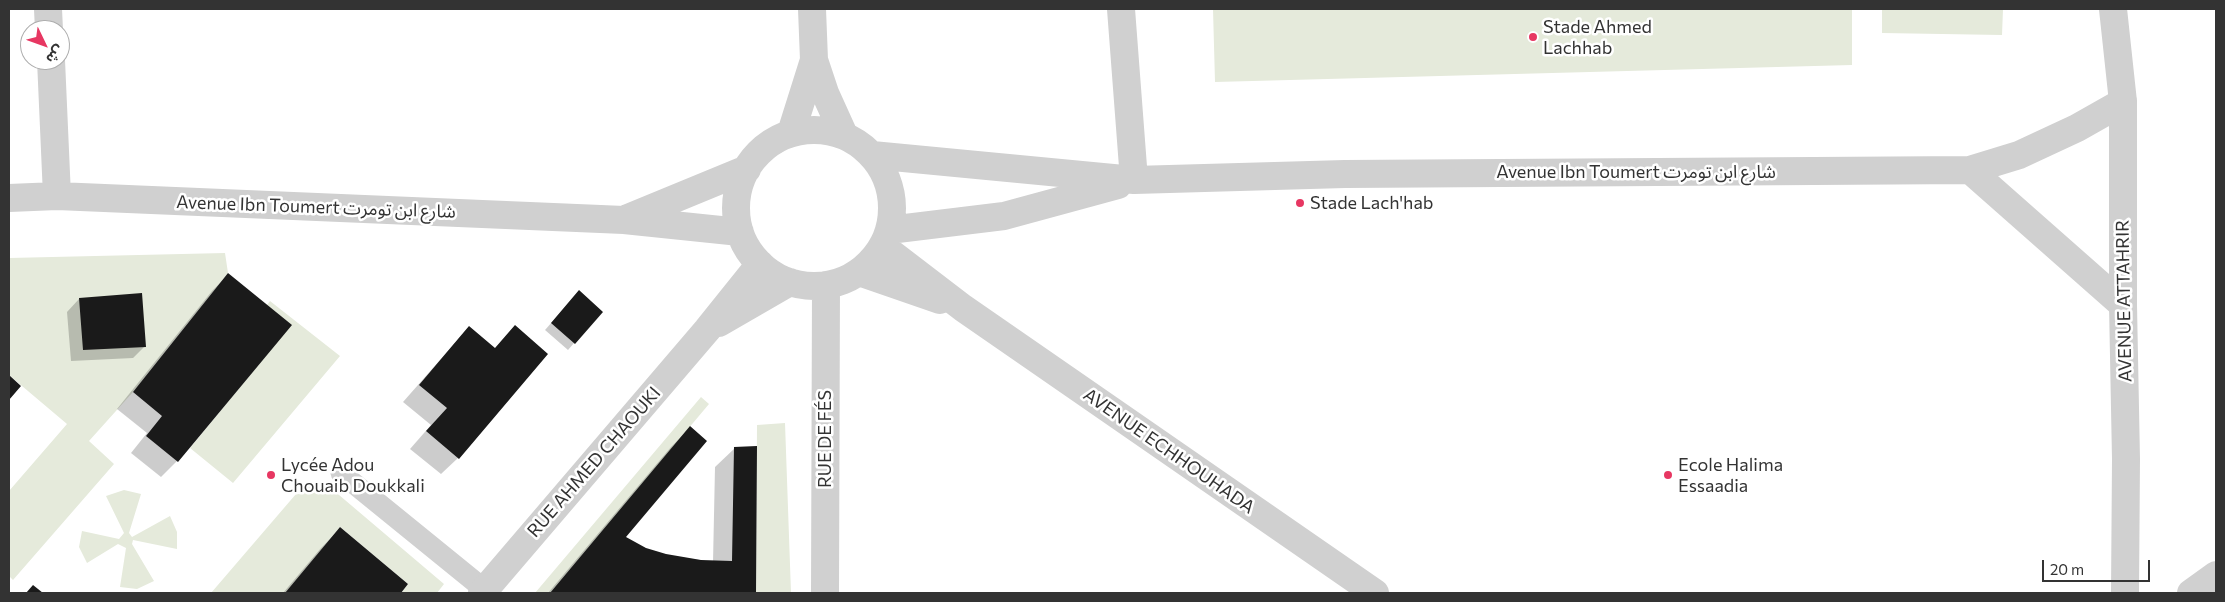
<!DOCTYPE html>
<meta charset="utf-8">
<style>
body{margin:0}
#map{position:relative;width:2225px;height:602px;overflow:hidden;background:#fff;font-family:Commissioner,"Noto Sans Arabic",sans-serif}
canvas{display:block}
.frame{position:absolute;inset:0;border:10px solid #333;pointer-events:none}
.north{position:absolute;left:20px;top:20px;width:50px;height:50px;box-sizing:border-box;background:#fff;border:1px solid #adadad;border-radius:50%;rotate:132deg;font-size:14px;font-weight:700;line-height:20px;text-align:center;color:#333}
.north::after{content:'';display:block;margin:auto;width:18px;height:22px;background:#e73762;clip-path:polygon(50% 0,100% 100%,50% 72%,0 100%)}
.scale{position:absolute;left:2042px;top:560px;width:108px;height:22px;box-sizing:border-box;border:2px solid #333;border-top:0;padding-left:6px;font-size:15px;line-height:18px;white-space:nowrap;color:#333;-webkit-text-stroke:4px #fff;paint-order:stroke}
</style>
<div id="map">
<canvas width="2225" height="602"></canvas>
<div class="frame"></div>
<div class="north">ش</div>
<div class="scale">20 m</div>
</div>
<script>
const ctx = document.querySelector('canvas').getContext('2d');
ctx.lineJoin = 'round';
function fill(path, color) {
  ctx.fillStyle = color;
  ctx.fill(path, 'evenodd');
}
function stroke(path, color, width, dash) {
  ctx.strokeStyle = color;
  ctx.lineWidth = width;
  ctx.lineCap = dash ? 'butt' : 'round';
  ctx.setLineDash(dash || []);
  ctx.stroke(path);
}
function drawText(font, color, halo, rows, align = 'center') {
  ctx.font = font + ' Commissioner,"Noto Sans Arabic",sans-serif';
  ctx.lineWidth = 5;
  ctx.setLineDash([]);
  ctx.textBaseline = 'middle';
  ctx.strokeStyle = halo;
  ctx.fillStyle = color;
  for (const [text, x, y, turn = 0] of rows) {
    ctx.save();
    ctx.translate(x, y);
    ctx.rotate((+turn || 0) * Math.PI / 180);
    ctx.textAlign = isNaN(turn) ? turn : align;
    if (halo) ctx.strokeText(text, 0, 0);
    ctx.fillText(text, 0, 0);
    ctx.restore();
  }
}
const green = new Path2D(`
 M1213,9H1852V65L1215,82Z
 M1882,9H2003L2002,35L1882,33Z
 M225,253L228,273L133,392L89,441L114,464L13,580L9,576V491L67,424L9,375V258Z
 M270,301L340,356L233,483L190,448L291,325L267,305Z
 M701,397L709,404L550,593H535Z
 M785,423L791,593H756L757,425Z
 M315,484L332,489L444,584L437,593H401L408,584L340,527L285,593H211L296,494L303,487Z
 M124,490L141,494L129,533L132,537L170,516L177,532V549L133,540L132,544L154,581L137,589L120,587L126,548L118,544L87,563L79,547L82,531L119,539L124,533L106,496Z`);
const shadow = new Path2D(`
 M228,275L177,461L161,477L131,453L147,433L117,409L212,291Z
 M573,298L601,312L568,350L545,330Z
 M79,299L145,346L133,358L71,361L67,312Z
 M469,327L458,458L441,474L410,449L431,425L403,402Z
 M690,428L624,538L645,549L666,555L713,562L715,467L735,448L754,563L755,593H548L671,447Z
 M340,529L406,584L399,593H283L321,548Z`);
const building = new Path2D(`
 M228,273L292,325L178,462L146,436L162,416L133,392Z
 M579,290L603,312L575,344L551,323Z
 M142,293L146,347L83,350L79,298Z
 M515,325L548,354L459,459L426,431L447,408L419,385L469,326L495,348Z
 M9,375L21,386L9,400Z
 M690,426L707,441L626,537L646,548L666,554L701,560L732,561L734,447L757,446L756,593H550Z
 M340,527L408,584L401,593H285Z
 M33,585L43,593H26Z`);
const service = new Path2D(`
 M341,473L485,590`);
const minor = new Path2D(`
 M48,9L49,30
 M812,9L814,60L825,93L844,135
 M1121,9L1134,180
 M51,60L57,196
 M736 208a78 78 0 1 1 156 0a78 78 0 1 1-156 0Z
 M791,133L814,60
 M872,155L1134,180L1345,174L1970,170L2019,155L2077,128L2123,102
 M1970,170L2123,305
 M9,198L57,196L624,220L740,232
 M628,218L747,169
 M889,230L1004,216L1118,185
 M882,246L963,308L1375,593
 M859,272L940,300
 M719,323L790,282
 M482,593L707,330L760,264
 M825,593L826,285
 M2191,593L2216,575`);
const tertiary = new Path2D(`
 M2113,9L2123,102V305L2126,459L2125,593`);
const markers = [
 [1533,37,5,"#e73762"],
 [1300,203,5,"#e73762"],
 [271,475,5,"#e73762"],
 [1668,475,5,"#e73762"]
];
const poiNames = [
 ["Stade Ahmed",1543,27],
 ["Lachhab",1543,48],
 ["Stade Lach'hab",1310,203],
 ["Lycée Adou",281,465],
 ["Chouaib Doukkali",281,486],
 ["Ecole Halima",1678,465],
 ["Essaadia",1678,486]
];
const streetNames = [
 ["Avenue Ibn Toumert شارع ابن تومرت",1636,172],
 ["Avenue Ibn Toumert شارع ابن تومرت",316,207,2],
 ["AVENUE ATTAHRIR",2124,301,-91],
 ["RUE DE FÉS",825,439,-90],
 ["AVENUE ECHHOUHADA",1169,451,35],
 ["RUE AHMED CHAOUKI",594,462,-49]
];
fill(green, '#e5eadb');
fill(shadow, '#0003');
fill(building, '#1a1a1a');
stroke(service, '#d0d0d0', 21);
stroke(minor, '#d0d0d0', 28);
stroke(tertiary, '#d0d0d0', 28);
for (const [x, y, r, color] of markers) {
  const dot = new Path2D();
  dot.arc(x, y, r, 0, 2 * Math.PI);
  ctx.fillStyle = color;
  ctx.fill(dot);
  stroke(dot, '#fff', 2);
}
drawText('18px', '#333', '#fff', poiNames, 'left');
drawText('18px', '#333', '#fff', streetNames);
</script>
